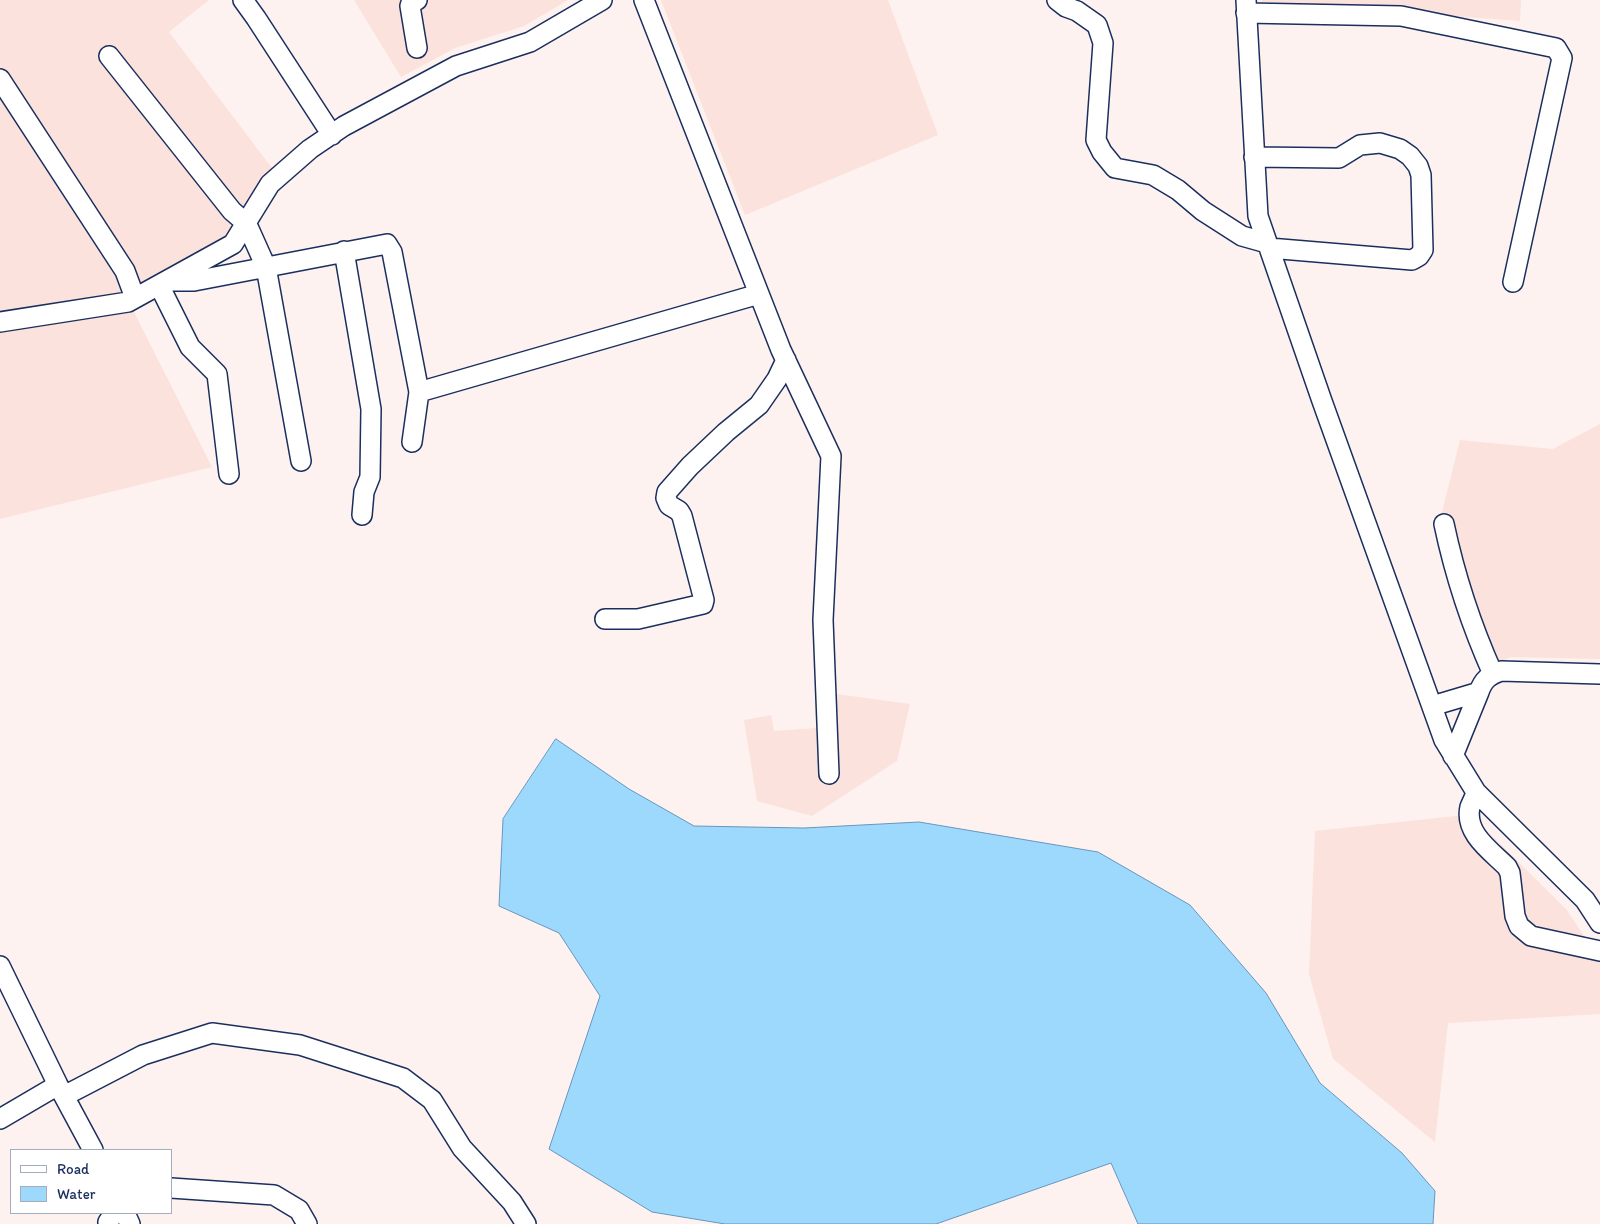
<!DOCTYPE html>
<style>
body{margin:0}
#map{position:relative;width:1600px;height:1224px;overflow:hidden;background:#fdf2ef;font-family:Itim,sans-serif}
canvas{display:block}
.legend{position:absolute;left:10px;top:1149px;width:162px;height:65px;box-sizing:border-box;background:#fff;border:1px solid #a4acbf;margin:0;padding:6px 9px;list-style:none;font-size:15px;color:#1b2f5e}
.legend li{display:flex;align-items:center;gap:10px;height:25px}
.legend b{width:25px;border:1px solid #a4acbf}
</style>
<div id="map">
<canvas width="1600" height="1224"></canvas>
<ul class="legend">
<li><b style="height:6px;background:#fff"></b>Road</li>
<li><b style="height:14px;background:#9cd9fd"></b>Water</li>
</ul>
</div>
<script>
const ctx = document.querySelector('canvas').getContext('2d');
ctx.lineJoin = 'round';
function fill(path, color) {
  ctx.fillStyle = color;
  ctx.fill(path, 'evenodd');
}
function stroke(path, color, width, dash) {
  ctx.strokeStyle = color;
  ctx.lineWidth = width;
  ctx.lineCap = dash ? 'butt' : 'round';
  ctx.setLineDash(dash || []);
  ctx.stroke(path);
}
const built = new Path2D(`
 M0,0H209L169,32L275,172L227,241L126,296L212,467L0,519Z
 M354,0H568L524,26L455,48L401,77Z
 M661,0H888L938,135L745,215Z
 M1262,0H1521L1520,21L1262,2Z
 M1600,424V659L1510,657L1496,664L1438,528L1460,440L1553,449Z
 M829,693L910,704L897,761L812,816L757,801L744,720L771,715L774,731L829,727Z
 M1475,814L1484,828L1566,909L1600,960V1014L1448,1023L1435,1142L1333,1059L1309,974L1315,831Z`);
const water = new Path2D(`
 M556,739L629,789L694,826L804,828L919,822L1098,852L1190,905L1266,993L1320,1083L1402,1153L1435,1191L1433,1224H1138L1111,1163L936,1224H725L652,1212L549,1149L600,996L559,933L499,906L503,819Z`);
const minor = new Path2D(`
 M243,0L256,18L332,135
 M417,0L411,3L410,6L417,48
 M644,0L781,350L831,456L823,620L829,774
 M1057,0L1066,7L1077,11L1097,25L1103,43L1096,140L1102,152L1115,168L1153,175L1178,190L1203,211L1242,236L1267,243
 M1246,0L1258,216L1322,401L1444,740L1476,792L1585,900L1600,923
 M1246,13L1401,16L1556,48L1562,58L1513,282
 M109,56L232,211L246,223L249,229L266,267L301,461
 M0,79L125,271L135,298
 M1254,157L1339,158L1360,145L1380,143L1400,149L1410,156L1418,166L1421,175L1423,250L1419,256L1412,260L1269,248
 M344,251L371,409L370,477L364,492L362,515
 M169,281H194L387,244L392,252L419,392L412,442
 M159,285L190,347L217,374L229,474
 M0,322L128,302L233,244L270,184L310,149L344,126L456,66L530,42L602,0
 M419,392L759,294
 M1444,524C1455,576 1471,625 1493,674
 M605,619H638L703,604L704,600L682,516L679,511L669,505L666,498L667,492L690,466L726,432L759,405L777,379L786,360
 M1432,706L1479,692C1483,680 1489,675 1501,671L1600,674
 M1453,756L1479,692
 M1476,792C1475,797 1472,802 1470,807C1464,833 1491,851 1507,867L1510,873L1515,916L1519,926L1531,936L1600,951
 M0,966L58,1085L93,1150
 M64,1096L143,1055L212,1033L300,1045L403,1078L432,1100L462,1148L512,1202L526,1224
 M0,1119L58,1085
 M171,1188L274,1195L299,1210L307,1224
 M125,1213L130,1224
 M109,1224L108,1222L114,1213`);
fill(built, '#fbe2dc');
fill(water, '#9cd9fd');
stroke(water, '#6895bd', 1);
stroke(minor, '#1b2f5e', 22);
stroke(minor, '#fff', 19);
</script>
